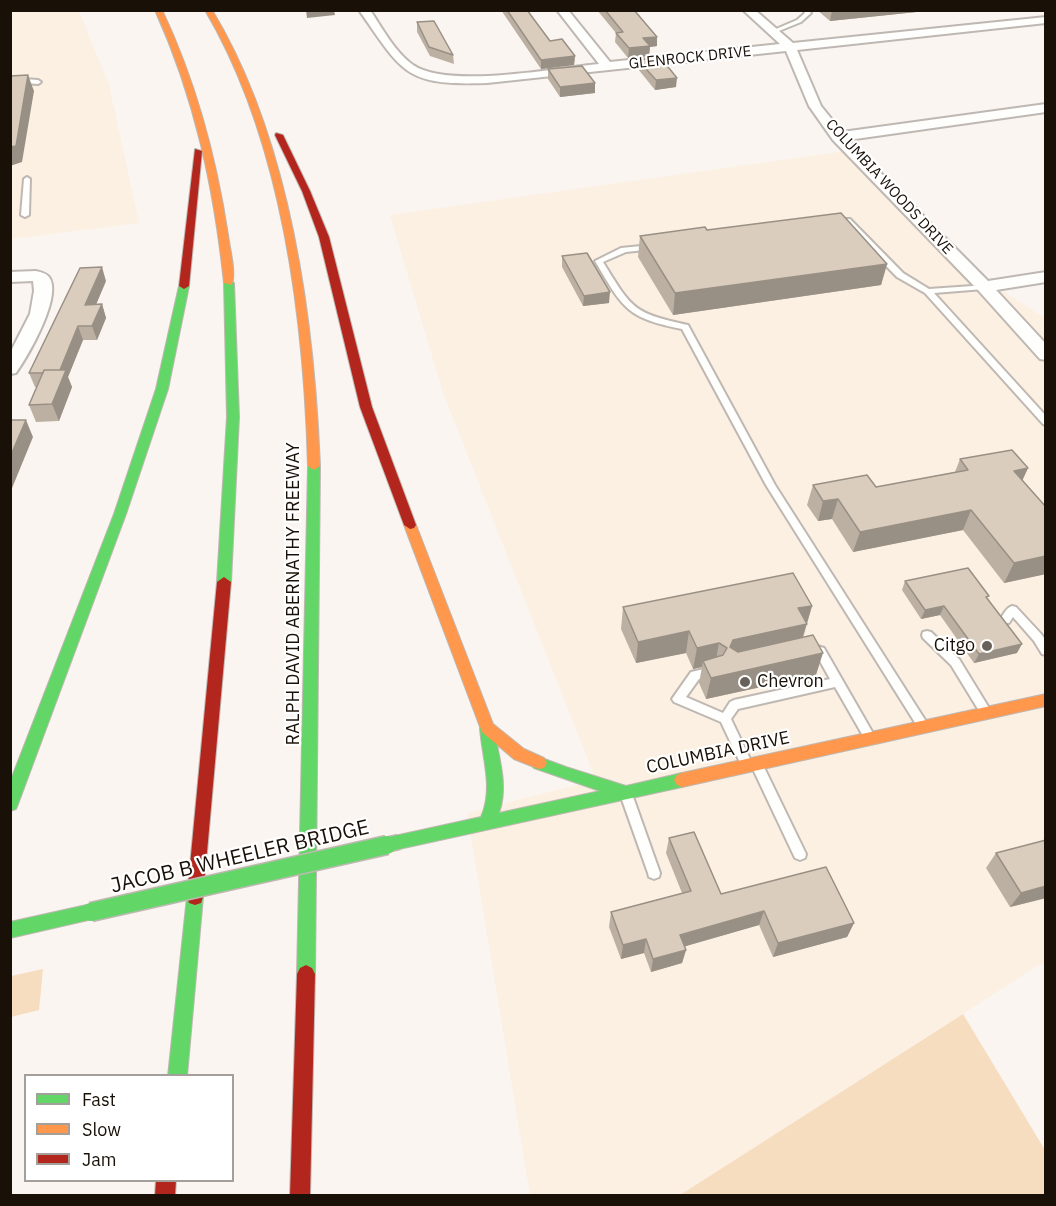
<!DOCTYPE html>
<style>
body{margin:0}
#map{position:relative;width:1056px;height:1206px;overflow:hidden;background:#faf5f0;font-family:"IBM Plex Sans",sans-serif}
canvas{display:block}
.frame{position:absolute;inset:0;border:12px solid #191108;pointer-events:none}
.legend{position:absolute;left:24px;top:1074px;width:210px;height:108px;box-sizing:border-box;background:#fff;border:2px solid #a3a09c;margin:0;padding:8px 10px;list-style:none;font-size:18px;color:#191108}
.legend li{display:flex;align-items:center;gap:12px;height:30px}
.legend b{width:30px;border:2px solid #a3a09c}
</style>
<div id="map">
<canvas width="1056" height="1206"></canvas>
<div class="frame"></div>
<ul class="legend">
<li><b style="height:8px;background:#63d668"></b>Fast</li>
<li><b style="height:8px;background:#ff974d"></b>Slow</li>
<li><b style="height:8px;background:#b3261e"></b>Jam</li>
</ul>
</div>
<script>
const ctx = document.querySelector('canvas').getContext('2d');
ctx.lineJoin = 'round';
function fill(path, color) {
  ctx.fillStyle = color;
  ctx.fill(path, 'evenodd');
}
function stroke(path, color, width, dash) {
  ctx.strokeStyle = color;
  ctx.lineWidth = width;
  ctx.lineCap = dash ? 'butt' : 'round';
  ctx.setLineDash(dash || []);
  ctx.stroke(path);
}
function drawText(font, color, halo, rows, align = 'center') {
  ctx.font = font + ' "IBM Plex Sans",sans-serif';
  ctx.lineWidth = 4.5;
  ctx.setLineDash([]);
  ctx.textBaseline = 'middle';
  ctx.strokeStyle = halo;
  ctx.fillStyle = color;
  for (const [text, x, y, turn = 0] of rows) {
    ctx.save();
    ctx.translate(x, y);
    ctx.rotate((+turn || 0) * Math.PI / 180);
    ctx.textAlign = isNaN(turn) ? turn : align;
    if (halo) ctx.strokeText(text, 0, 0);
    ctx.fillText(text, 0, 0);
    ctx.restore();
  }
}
const built = new Path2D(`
 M10,11H79L109,85L139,223L11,239Z
 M853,150L992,284L1045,318V961L680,1195H530L467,813L596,780L443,393L390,215Z`);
const green = new Path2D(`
 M43,969L39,1010L11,1017V976Z
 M963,1014L1045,1150V1195H680Z`);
const lane = new Path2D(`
 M803,10H808L811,13L801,22L774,33L769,32L797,20L805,13Z
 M10,78L38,80L41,82L38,84L10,82Z
 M27,177L30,179L29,215L25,217L21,215L24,179Z
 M844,219H850L903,273L929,289L987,285V289H984L934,293L1046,416V425L1043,424L925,293L897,277L844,223Z
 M651,245H654V249L626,252L603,262C632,309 633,313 688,325L775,485L927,723L929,726L927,729L923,731L919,729L766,485L682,329C626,318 623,308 595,261L621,248Z
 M1012,606L1016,607L1042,635L1046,641V655L1042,654L1034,641L1013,617L1009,623H1001L1000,620C1003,615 1006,608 1012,606Z
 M927,631L931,632L959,659L989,708L991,711L989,714L985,716L981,714L951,665L923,638L922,635L923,632Z
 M814,645L824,648L874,735L876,738L874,741L870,743L866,741L835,687L738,709L731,719L752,763L757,760L761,761L806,854L805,858L800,860L795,858L752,767L747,770L743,769L721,722L674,702L672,699L691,672L713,667L717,668L719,671L717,674L699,679L686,697L723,713L730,702L734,700L830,679L816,654L810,652L809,649L810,646Z
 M626,789L630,790L632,794L660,873L659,877L654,879L649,877L648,873L620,794L622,790Z`);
const street = new Path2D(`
 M359,10H370C383,29 394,51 413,65C448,89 555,68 599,64L557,10H568L610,62L780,44L743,10H755L793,43L1046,17V23L797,50L821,106L842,132L1046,104V112L848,140L988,281L1046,272V282L996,290L1046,344V360L1040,359L978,290L833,140L809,106L786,51L487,83C405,86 403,73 359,10Z
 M36,271C40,272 46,273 49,277C63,296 28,356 16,373L10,374V353L30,314L34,291L33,281L10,282V272Z`);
const fast = new Path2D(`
 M229,280L234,283L239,417L231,582L224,587L217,582L227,417L224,283Z
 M184,283L189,286L168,389L126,514L18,804L16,809L10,811V782L114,514L156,389L179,286Z
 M314,462L320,466L315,974L312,980L306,983L300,980L297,974L308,466Z
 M487,722L492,724L494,728C498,756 509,785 499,813L600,791L534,768L531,763L534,758L539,757L566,767L626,786L682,773L687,775L690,780L687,785L682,787L399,849L393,847L391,842L393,837L399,835L481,817C494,788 482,758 480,728L482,724Z
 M195,889L201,891L203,897L187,1076H168L187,897L189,891Z
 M91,904L97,906L100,912L97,918L10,938V922Z`);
const slow = new Path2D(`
 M155,10H162C196,82 216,156 228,235C230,250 236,271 232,285L224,283C214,188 195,98 155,10Z
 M205,10H212C290,139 314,317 320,466L314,470L308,466C304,318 282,140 205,10Z
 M410,521L416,525L493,724L524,749L544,758L547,763L544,768L539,769L514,759L482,732L404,525Z
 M1046,694V706L682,787L677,785L674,780L677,775L682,773Z`);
const jam = new Path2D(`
 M276,133L283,135L310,191L329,237L372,407L416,525L414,528L410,529L404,525L360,407L319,237L302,191L275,135Z
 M195,149L202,151L189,286L184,289L179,286Z
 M224,577L231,582L203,897L201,903L195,905L189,903L187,897L217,582Z
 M306,965L312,968L315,974L310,1196H290L297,974L300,968Z
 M156,1180H176L175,1196H155Z`);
const fastBridgeFar1 = new Path2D(`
 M381,846L399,842`);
const fastBridge = new Path2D(`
 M91,912L387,845`);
const wall = new Path2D(`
 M501,10H527L550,41L575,56L574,65L541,69Z
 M597,10H634L657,37V46L650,47L649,56L628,58L615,42L616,33Z
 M817,10H936L830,21Z
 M417,22L453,55L454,64L430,56L417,32Z
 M638,60L676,87L655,90L638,69Z
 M548,69L595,83V93L560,97L548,79Z
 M707,230L887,264L881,285L673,315L638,257L640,236Z
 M562,256L609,303L583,306L562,267Z
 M106,281L96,304H102L106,318L97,340H83L68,377L72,387L59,421L36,422L29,405L37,387H35L29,373Z
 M960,459L1028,468L1022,480L1046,507V574L1004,583L963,530L853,552L832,519L818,521L807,505L813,485L876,487L955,472Z
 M905,581L988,599L1017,653L974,663L940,615L921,619L902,590Z
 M812,606L803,638L816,675L706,699L699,683L702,667L693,669L686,653L636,663L621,629L623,607Z
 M669,838L721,894L854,923L847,937L773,957L759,925L685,946L686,950L682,963L651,972L644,953L621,959L609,927L611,912L682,893L666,853Z
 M1046,840V898L1010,907L986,868L996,853Z`);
const shadedWall = new Path2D(`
 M306,10H334L335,15L307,18Z
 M832,10H936L830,21Z
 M657,37V46L650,47L649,56L628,58L629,48L643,38Z
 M575,56L574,65L541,69V60Z
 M28,75L34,91L22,162L10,166V147Z
 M677,78L676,87L655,90L656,80Z
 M595,83V93L560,97V87Z
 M887,264L881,285L673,315L675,293Z
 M102,267L106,281L90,319L85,305Z
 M610,292L609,303L583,306L584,296Z
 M102,304L106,318L97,340L92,326Z
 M78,326L83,340L68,377L72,387L59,421L52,404L59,372Z
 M26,420L33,437L10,493V457Z
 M1028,468L1019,488L1014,471Z
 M838,499L832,519L818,521L823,501Z
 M971,510L963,530L853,552L860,532Z
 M1046,556V574L1004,583L1014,563Z
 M812,606L800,646L728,662L730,647L733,640L798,608Z
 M944,606L940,615L921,619L925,610Z
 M689,631L686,653L636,663L638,642Z
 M719,643L715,665L703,661L702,667L693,669L697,648Z
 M1022,644L1017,653L974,663L979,654Z
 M823,653L816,675L706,699L711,678Z
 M1046,886V898L1010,907L1021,893Z
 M764,911L759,925L676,949L680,935Z
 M854,923L847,937L773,957L778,943Z
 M646,939L644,953L621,959L623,945Z
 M686,950L682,963L651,972L653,959Z`);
const building = new Path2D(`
 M507,10H527L550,41L562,39L575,56L541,60Z
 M605,10H634L657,37L643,38L650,46L629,48L616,33L623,32Z
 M434,21L453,55L429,47L417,22Z
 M660,57L677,78L656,80L638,60Z
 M582,66L595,83L560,87L548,69Z
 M28,75L16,146L10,147V76Z
 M841,213L887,264L675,293L640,236L705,227L707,230Z
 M587,253L610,292L584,296L562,256Z
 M102,267L85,305L102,304L92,326H78L60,370H44L43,373H29L80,268Z
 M44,370H66L52,404L29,405Z
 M10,420H26L10,457Z
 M1012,450L1028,468L1014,471L1046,507V556L1014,563L971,510L860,532L838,499L823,501L813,485L867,475L876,487L968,470L960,459Z
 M968,568L989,596L986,597L1022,644L979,654L944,606L925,610L905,581Z
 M793,573L812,606L798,608L807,624L733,640L730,647L738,652L813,635L823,653L711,678L703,661L723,655L727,648L719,643L697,648L689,631L638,642L623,607Z
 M694,832L721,894L826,867L854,923L778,943L764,911L680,935L686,950L653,959L646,939L623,945L611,912L691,891L669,838Z
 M1046,840V886L1021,893L996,853Z`);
const markers = [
 [987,646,6,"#686159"],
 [745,682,6,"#686159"]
];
const farStreetnames = [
 ["GLENROCK DRIVE",690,58,-6],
 ["COLUMBIA WOODS DRIVE",889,187,47]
];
const streetNames = [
 ["RALPH DAVID ABERNATHY FREEWAY",294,594,-90],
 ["COLUMBIA DRIVE",718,753,-12]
];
const poiNames = [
 ["Citgo",975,646],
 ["Chevron",757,682,"left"]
];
const nearStreetnames = [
 ["JACOB B WHEELER BRIDGE",240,857,-13]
];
fill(built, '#fcf0e3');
fill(green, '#f7ddc0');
stroke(lane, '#bfb8b2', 4);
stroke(street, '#bfb8b2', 4);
stroke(fast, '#bfb8b2', 2);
stroke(slow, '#bfb8b2', 2);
stroke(jam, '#bfb8b2', 2);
fill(lane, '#fefefd');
fill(street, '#fefefd');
fill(fast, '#63d668');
fill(slow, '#ff974d');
fill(jam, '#b3261e');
stroke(fastBridgeFar1, '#bfb8b2', 17, []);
stroke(fastBridge, '#bfb8b2', 21, []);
stroke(fastBridgeFar1, '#63d668', 14);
stroke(fastBridge, '#63d668', 18);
fill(wall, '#bcb0a3');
fill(shadedWall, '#999085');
fill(building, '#dbcdbe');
stroke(building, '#999085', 1.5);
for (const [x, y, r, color] of markers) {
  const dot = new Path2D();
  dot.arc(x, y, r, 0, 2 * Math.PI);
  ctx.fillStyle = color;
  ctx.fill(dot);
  stroke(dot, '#fff', 2);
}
drawText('15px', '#191108', '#fff', farStreetnames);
drawText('18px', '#191108', '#fff', streetNames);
drawText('18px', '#191108', '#fff', poiNames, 'right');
drawText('21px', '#191108', '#fff', nearStreetnames);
</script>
